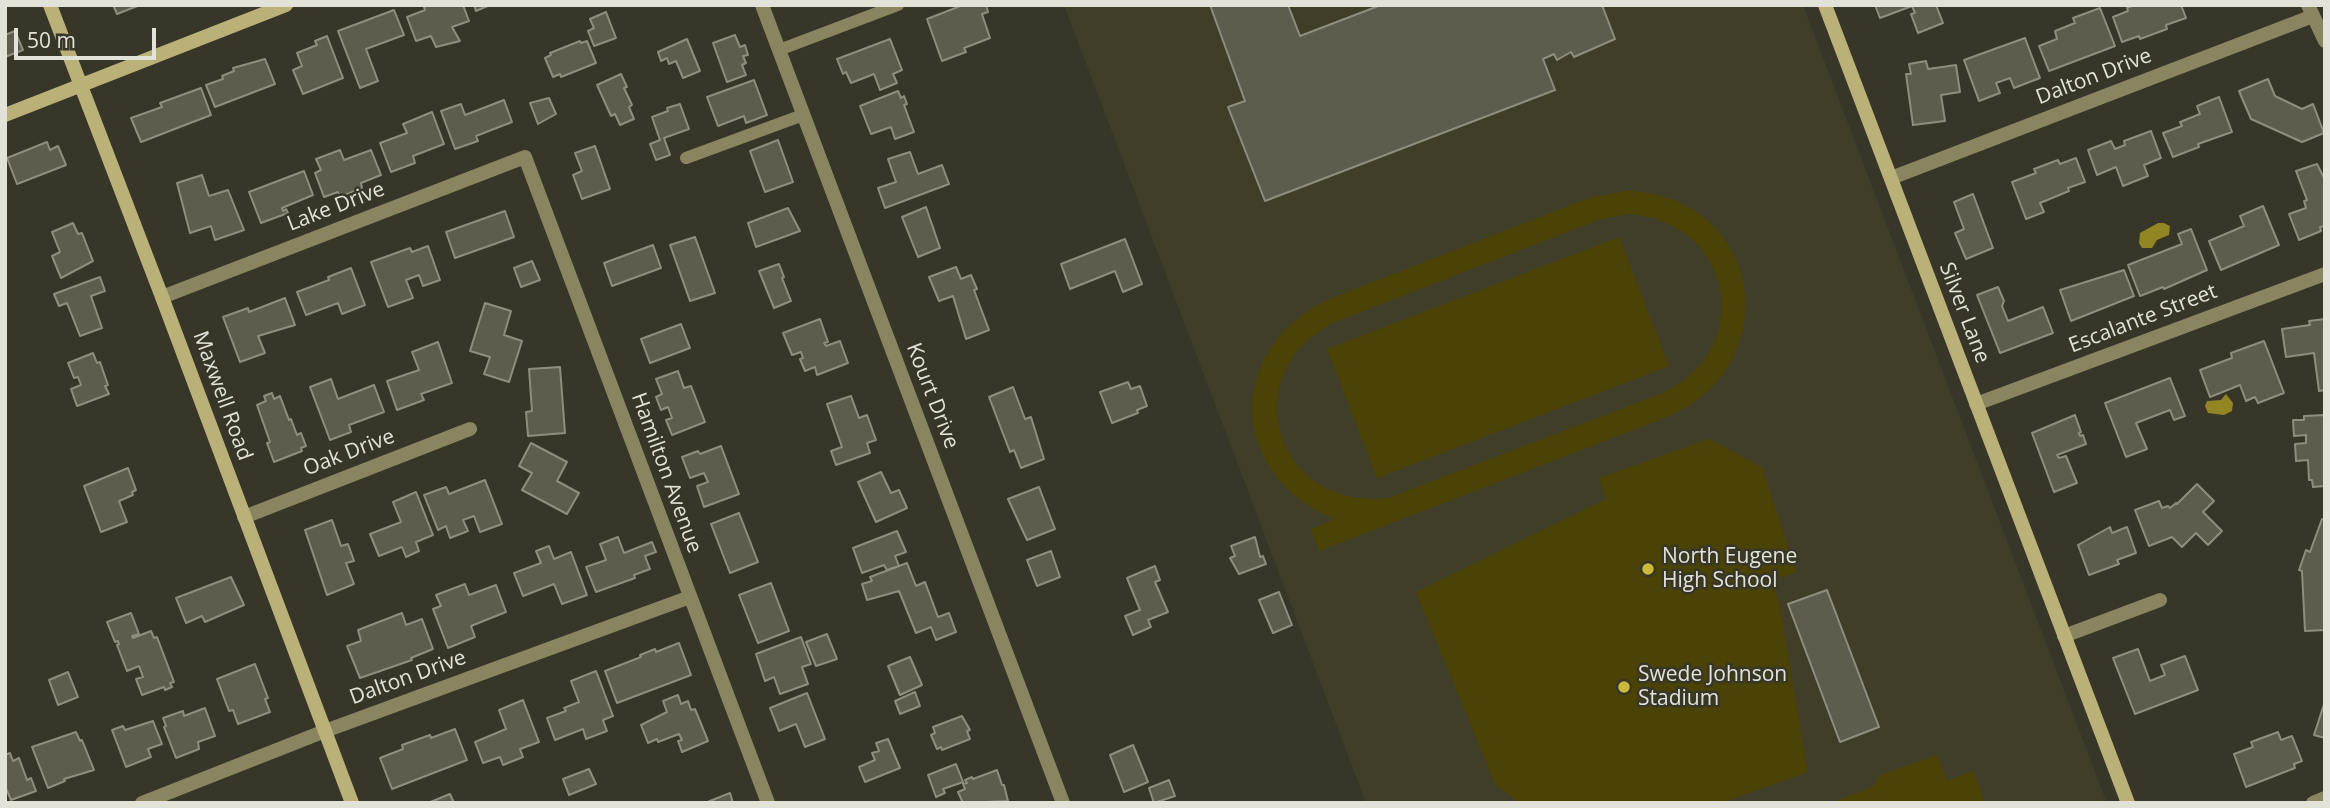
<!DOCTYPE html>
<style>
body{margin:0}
#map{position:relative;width:2330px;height:808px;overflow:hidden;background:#373628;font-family:"Open Sans",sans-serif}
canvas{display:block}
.frame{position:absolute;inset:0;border:7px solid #e3e2d9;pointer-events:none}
.scale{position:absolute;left:14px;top:28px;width:142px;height:32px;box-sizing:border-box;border:4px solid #e3e2d9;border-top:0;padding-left:9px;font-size:21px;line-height:24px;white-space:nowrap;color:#e3e2d9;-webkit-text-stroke:5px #373628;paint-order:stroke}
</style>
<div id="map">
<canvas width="2330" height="808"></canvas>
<div class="frame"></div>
<div class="scale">50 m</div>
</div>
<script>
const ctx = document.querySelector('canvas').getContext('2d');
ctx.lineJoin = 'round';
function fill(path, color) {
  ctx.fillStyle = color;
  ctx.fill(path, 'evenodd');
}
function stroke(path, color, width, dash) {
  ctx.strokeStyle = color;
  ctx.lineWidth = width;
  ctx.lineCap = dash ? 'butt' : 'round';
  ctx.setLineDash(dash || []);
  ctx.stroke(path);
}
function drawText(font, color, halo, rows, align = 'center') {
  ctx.font = font + ' "Open Sans",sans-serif';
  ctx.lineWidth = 5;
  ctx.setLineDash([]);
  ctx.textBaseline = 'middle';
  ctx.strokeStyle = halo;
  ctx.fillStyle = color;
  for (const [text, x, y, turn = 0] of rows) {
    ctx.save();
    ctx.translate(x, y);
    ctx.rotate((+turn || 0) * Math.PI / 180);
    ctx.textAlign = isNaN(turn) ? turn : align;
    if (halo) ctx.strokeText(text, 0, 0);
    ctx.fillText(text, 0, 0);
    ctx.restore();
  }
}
const built = new Path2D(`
 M1064,5H1803L2107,803H1366Z`);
const green = new Path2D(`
 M1625,191C1758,193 1792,358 1672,415L1319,551L1311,529L1335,519C1229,477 1224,350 1327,300L1589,198ZM1626,214C1731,218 1759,347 1663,393L1388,498C1275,512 1233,371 1335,322L1598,220Z
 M1619,237L1669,366L1377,478L1327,349Z
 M1709,439L1762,467L1796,572L1772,581L1779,602L1808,772L1721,803H1520L1495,784L1416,592L1606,499L1599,478Z
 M1937,755L1947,781L1973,771L1985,803H1832L1874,786L1878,776Z`);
const water = new Path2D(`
 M2158,223H2164L2170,226L2169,235L2157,240L2152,248H2142L2139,243L2140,233Z
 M2226,394L2233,403L2232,411L2224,415L2208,413L2205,406L2207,401L2221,400Z`);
const building = new Path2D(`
 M113,5H140L117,14Z
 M429,5H463L469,21L452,27L460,41L436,47L431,36L416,41L407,17L425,10L424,7Z
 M474,5H490L476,11Z
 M963,5H986L988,12L982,14L990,38L964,48L966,52L942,61L927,19Z
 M1210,5H1288L1300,36L1381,5H1602L1615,39L1574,57L1571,52L1557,60L1554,54L1543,59L1555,90L1265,201L1228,107L1245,101Z
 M1875,5H1936L1943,23L1918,33L1911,14L1915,13L1912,6L1880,18Z
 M2134,5H2181L2186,18L2166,25L2167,29L2140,39L2139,36L2122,42L2113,17L2128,11L2127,8Z
 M2100,8L2115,46L2049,71L2039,46L2057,39L2055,31L2075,23L2073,18Z
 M394,10L404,35L366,49L378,81L360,88L338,31Z
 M606,12L616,38L594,46L588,31L594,28L590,19Z
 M15,31L23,50L5,57V35Z
 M735,35L740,47L745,45L748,55L743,56L746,63L742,65L746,75L727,82L713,43Z
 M327,36L343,78L303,94L293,70L302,66L297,53L317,45L315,41Z
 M2025,38L2040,78L2014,88L2010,78L1996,83L2000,93L1979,101L1964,60Z
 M687,39L700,71L683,78L676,61L669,64L667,58L661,61L658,52Z
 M890,39L902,70L893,74L897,83L880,90L874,74L851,83L846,72L843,74L837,59Z
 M580,41L581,43L587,41L596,63L561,77L560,74L553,77L545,58L551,55L550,53Z
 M265,59L275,84L215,107L206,85L223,79L222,76L234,71L233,68Z
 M1926,61L1928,69L1956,65L1960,92L1941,95L1945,121L1913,125L1906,74H1911L1909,64Z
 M621,74L627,87L624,88L632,105L629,107L634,119L620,125L615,114L611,116L597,85Z
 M2268,79L2275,96L2302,109L2313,104L2324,133L2302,142L2251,119L2239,91Z
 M754,80L767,115L746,123L744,116L718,126L707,97Z
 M201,88L211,115L141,142L131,118L162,107L160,103Z
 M898,91L901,98L904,96L907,104L904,105L914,132L895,139L891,127L871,134L860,106Z
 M2219,97L2232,132L2198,144L2199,147L2173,157L2163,133L2182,126L2180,122L2200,114L2197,106Z
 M549,98L556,114L538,124L530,103Z
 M504,100L512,122L476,136L478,141L455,149L441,111L461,104L465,115Z
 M680,104L689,129L664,138L670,155L656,160L650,144L660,140L652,117L668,111L667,108Z
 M432,112L444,144L413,156L415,163L391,172L380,143L407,133L403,124Z
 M2151,131L2161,158L2144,165L2148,176L2123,186L2116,167L2097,175L2088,150L2111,141L2115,149L2125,145L2124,141Z
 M778,140L793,182L765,192L750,151Z
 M47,142L50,150L58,146L66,165L17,184L7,158Z
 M595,146L610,189L582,199L573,175L582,171L575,153Z
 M340,150L344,160L371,150L381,175L361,183L362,188L340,197L338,192L324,197L315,173L321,170L316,159Z
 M910,152L918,174L942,165L949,184L885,208L878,188L896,182L888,159Z
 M2076,158L2085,182L2068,188L2069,191L2040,203L2044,212L2026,219L2012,182L2036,173L2034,169L2058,160L2060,164Z
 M2317,164L2325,180V226L2320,227L2321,231L2299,240L2289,214L2306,208L2304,201L2307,200L2296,171Z
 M304,171L313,195L282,208L283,211L286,209L288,213L261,223L249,192Z
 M202,175L209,196L228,190L244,230L215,240L211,226L190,233L177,183Z
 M1973,194L1993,248L1966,259L1955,233L1964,229L1954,202Z
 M2263,206L2279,245L2221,270L2209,241L2244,226L2240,216Z
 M926,207L940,248L918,257L902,217Z
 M788,208L800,231L756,247L748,223Z
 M505,211L514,237L455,258L446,232Z
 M73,223L78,234L82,233L93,261L61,278L52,256L60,252L52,232Z
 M2191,229L2207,270L2164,289L2163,287L2140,296L2128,265L2182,244L2178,234Z
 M695,237L715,293L690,301L670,245Z
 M1125,239L1142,284L1123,292L1115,271L1070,289L1061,264Z
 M653,245L661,268L612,286L604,263Z
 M428,246L440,280L423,286L419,275L406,280L413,298L388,307L371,262L410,248L412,252Z
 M532,261L540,280L521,287L514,268Z
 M779,264L784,277L782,278L791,301L774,308L759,271Z
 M956,267L961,279L971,275L977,289L974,290L989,330L966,339L953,296L939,301L929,277Z
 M351,268L365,305L342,314L338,303L306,315L297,292L329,280L328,277Z
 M2124,270L2134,296L2071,321L2060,290Z
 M100,277L105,291L91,296L102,328L80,336L67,303L59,306L54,294Z
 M1998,287L2004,301L2002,306L2008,321L2043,307L2053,333L2000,353L1977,295Z
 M285,298L295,325L258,336L265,353L240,362L223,317L248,308L249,312Z
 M485,303L511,311L504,335L522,341L509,382L484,374L490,357L470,351Z
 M820,319L828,342L824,343L826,346L840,341L848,363L817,375L815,367L805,371L800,359L803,358L801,352L792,355L783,333Z
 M2325,319V390L2319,391L2314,353L2286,357L2282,329L2310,325L2309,321Z
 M681,324L690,348L650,363L641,339Z
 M2264,341L2284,393L2258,403L2255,397L2246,401L2240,385L2210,397L2200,370L2232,358L2231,353Z
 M438,342L452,383L421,394L424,400L397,410L387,381L419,370L412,352Z
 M93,353L97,363L100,362L108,385L105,386L109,394L77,406L71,389L81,385L78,377L74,378L68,363Z
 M560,367L565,433L528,436L526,412L532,411L529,369Z
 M678,371L684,388L691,386L705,422L672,435L666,420L672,418L668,407L661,410L656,397L662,394L656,379Z
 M2170,378L2185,416L2174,420L2170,410L2136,423L2147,449L2126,457L2105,403Z
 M331,379L338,399L374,385L384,412L349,425L351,432L330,440L310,387Z
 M1128,382L1131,389L1140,386L1147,406L1137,410L1138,413L1112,423L1100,392Z
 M1013,387L1025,419L1031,417L1044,459L1021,468L1014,450L1010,452L989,397Z
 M272,393L274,399L280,396L289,420L291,419L297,435L301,433L306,446L301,448L302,451L274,462L267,443L270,442L257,405L266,401L264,396Z
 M851,396L859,418L867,415L876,440L867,443L870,453L836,465L831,451L842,447L827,404Z
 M2075,415L2081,432L2079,433L2080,436L2083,435L2086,444L2057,455L2059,458L2066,456L2077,483L2054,492L2032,433Z
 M2325,415V486L2313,487L2312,480H2309L2308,460L2296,461L2295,444L2306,443V435L2294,436L2293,420H2304V416Z
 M531,443L567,462L557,481L579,493L567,514L522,490L532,473L519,466Z
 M721,446L739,494L704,507L697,486L708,482L704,473L690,478L682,457L698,451L700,454Z
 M128,468L136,490L132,492L133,495L119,501L127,522L101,532L84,486Z
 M881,472L891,493L899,490L907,508L876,522L858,482Z
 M485,480L502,524L480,532L474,516L463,520L468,531L450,538L446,526L438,530L424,495L446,487L449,494Z
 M2197,484L2214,501L2203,512L2222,531L2208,545L2196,533L2182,547L2172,537L2149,546L2135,510L2159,501L2162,508L2168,506L2170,508L2176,503L2177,504Z
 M1039,487L1055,529L1027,540L1008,499Z
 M416,492L433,535L416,542L419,551L406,557L402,547L379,556L370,534L401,522L393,502Z
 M739,513L758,562L730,573L711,524Z
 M2322,519H2325V630L2305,631L2302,571L2299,570L2306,550L2310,552Z
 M332,520L341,546L348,544L354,561L346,563L354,584L327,595L305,530Z
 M2110,527L2112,533L2127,527L2136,553L2117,560L2119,564L2089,575L2078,545Z
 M897,531L906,552L895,556L899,566L887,570L884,565L862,573L853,548Z
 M618,537L624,553L652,542L656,552L645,556L650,569L634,575L635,578L596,592L586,567L606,560L600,544Z
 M1255,537L1260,557L1263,556L1266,564L1239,574L1230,558L1235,556L1231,546Z
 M549,546L554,559L571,552L587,595L562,604L554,584L523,596L514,573L541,563L536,551Z
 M1051,551L1060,577L1037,586L1027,560Z
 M907,563L916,586L925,582L938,617L949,613L956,632L936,640L931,627L916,633L899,591L867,600L862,584L872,581L870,577Z
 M1155,566L1160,580L1155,582L1168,612L1148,620L1151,627L1133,635L1125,616L1140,610L1127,578Z
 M231,577L244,605L205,622L202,616L186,623L176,598Z
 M771,583L789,631L758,643L739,595Z
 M465,584L469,595L496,585L506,612L471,626L475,637L448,648L433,609L441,606L436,595Z
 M1827,590L1879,727L1840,742L1788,604Z
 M1279,592L1292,625L1273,633L1259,600Z
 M131,613L139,634L132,636L133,638L151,631L154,638L157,637L174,682L170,683L172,687L165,690L164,687L142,695L136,679L143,677L139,666L127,671L117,645L119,644L118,641L115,642L107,622Z
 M402,613L406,625L422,619L433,649L411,658L412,660L360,678L347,646L361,641L358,630Z
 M827,634L837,659L816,666L806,642Z
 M801,637L811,664L802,667L808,684L780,694L774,677L765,681L756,654Z
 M679,643L691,675L617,703L605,671L641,657L640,655L655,649L656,652Z
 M2138,649L2150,681L2165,675L2161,665L2185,656L2198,690L2135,714L2113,658Z
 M910,657L922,685L900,695L888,666Z
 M255,664L268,698L265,699L270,712L238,724L233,710L229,711L217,679Z
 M596,671L613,716L603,720L607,731L586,739L583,729L555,740L547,718L566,711L564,708L579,702L571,681Z
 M68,672L78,697L58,705L49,680Z
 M915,692L920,706L900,714L895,701Z
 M807,693L825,739L805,747L796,724L779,731L770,708Z
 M678,695L681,704L688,701L691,710L695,709L708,741L682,752L678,741L682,740L679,734L658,742L657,739L648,743L641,725L667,712L663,701Z
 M523,700L539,742L520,749L523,757L503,765L500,757L483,763L475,742L506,729L499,710Z
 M2325,701V738L2314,735Z
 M205,708L215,736L198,742L199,749L176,758L164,727L166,726L163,718L183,711L184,716Z
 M962,716L970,730L967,731L970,739L942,750L941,747L937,749L931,735L935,733L933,727Z
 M153,721L162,744L148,749L151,757L126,767L112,730L123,726L125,730Z
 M455,729L467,760L392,789L380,758L403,749L402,745L430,735L431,738Z
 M76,732L80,741L82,740L94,770L64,779L65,781L48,788L32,747Z
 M2278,732L2281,740L2292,736L2302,761L2294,764L2295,768L2246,787L2234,754L2253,747L2251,742Z
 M888,739L900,768L865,782L859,767L875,760L872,753L879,751L876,743Z
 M1133,745L1148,782L1124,792L1110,755Z
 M10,753L13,761L19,758L27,780L31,778L36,791L11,800L5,786V755Z
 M956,764L963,782L943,789L945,793L936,797L928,775Z
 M589,769L596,784L569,795L563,779Z
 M997,770L1002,785H1004L1008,801L963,803L958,792L965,789L963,784L967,783L965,780L972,777L973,779Z
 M1169,780L1175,796L1154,803L1149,788Z
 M730,793L733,803H705Z
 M450,794L454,803H428Z`);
const lane = new Path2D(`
 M779,50L898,5
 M686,158L803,115`);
const street = new Path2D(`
 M762,5L1063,803
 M2308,5L2325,41
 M1891,178L2313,16
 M162,297L525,157L768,803
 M1976,404L2325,274
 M244,517L470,429
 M2064,636L2160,600
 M142,803L325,731L690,597
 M2313,803L2325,798`);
const secondary = new Path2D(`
 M50,5L162,297L352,803
 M1825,5L2128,803
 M5,115L286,5`);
const markers = [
 [1648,569,7,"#cbba39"],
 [1624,687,7,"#cbba39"]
];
const streetNames = [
 ["Dalton Drive",2094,77,-21],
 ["Lake Drive",336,207,-21],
 ["Silver Lane",1964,313,69],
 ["Escalante Street",2143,319,-21],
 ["Maxwell Road",222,396,70],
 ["Kourt Drive",932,396,69],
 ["Oak Drive",349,453,-21],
 ["Hamilton Avenue",666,473,70],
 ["Dalton Drive",408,678,-20]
];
const poiNames = [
 ["North Eugene",1662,557],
 ["High School",1662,581],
 ["Swede Johnson",1638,675],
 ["Stadium",1638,699]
];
fill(built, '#403d28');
fill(green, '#4b4305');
fill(water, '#928523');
fill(building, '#5e5c4d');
stroke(building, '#8f8d7d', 2);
stroke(lane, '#898560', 12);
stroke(street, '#898560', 14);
stroke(secondary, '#b9b177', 14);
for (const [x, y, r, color] of markers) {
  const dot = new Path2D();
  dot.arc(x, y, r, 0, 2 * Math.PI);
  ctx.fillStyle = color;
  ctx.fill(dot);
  stroke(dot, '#373628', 2.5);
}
drawText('21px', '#e3e2d9', '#373628', streetNames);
drawText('21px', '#e3e2d9', '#373628', poiNames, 'left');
</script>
